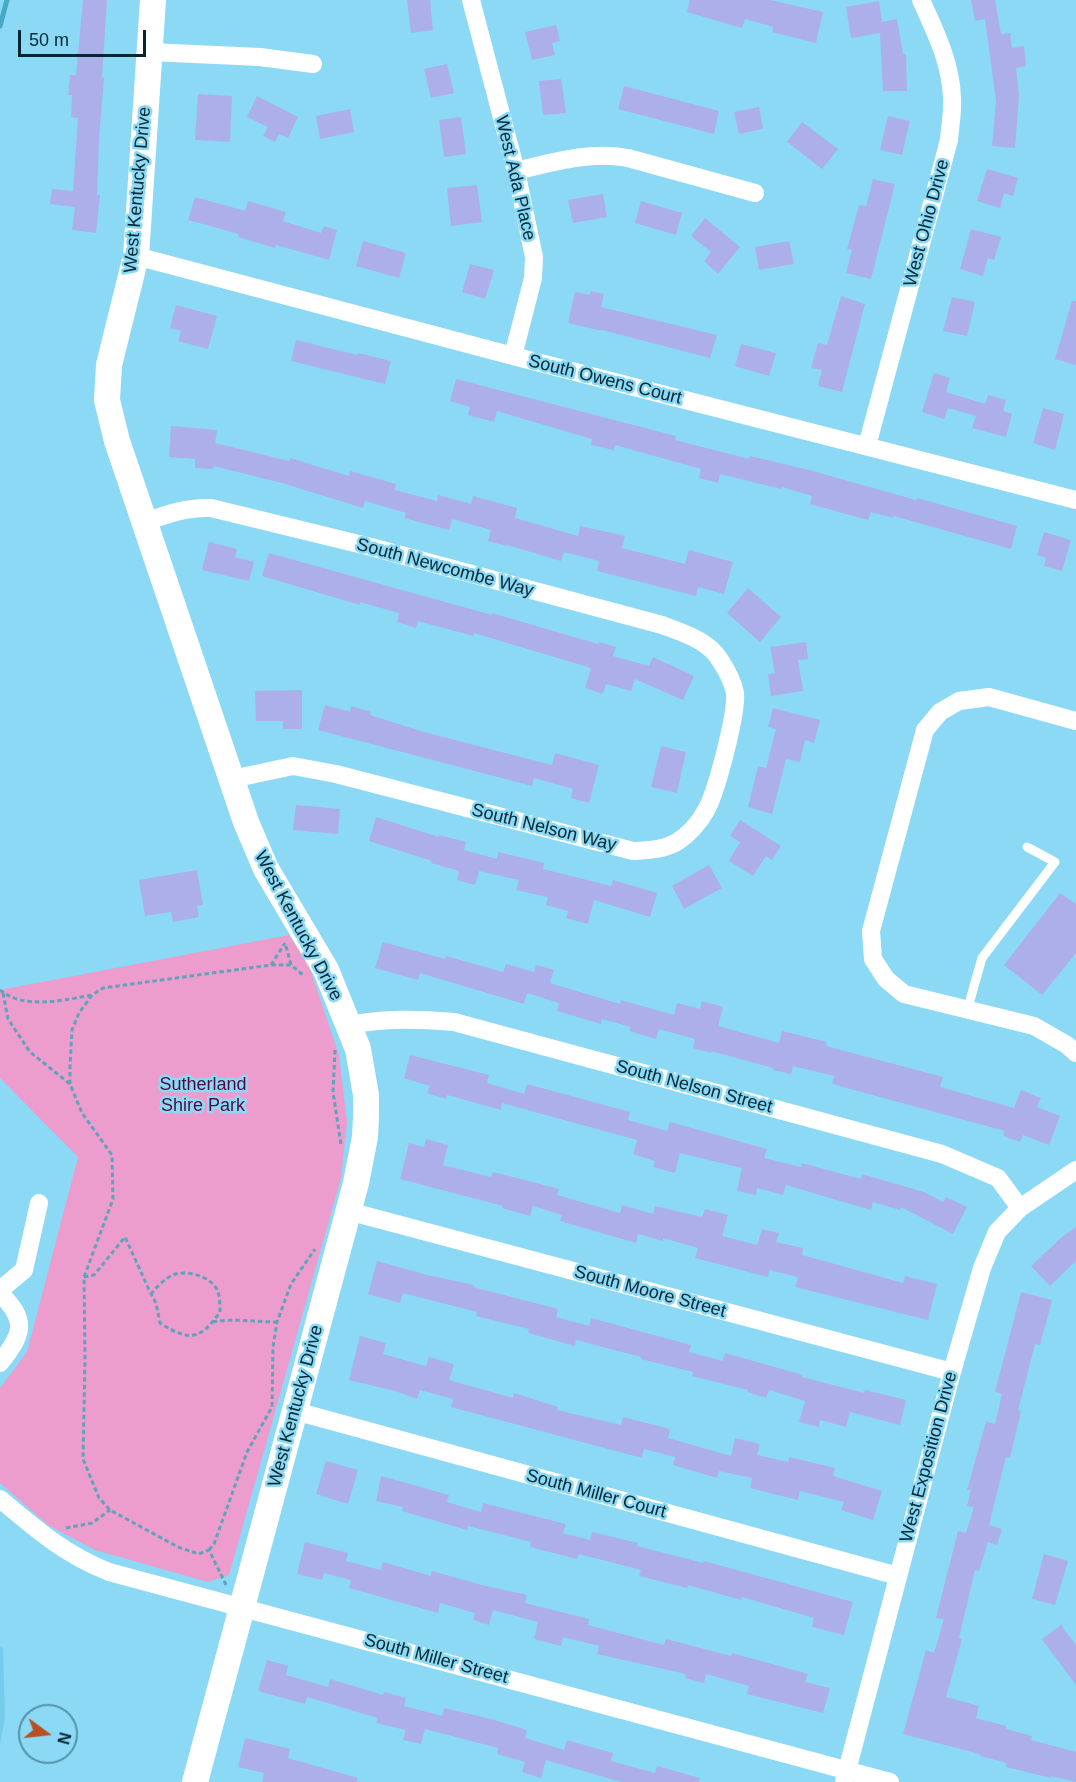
<!DOCTYPE html>
<style>
body{margin:0}
#map{position:relative;width:1076px;height:1782px;overflow:hidden;background:#8bd9f5;font-family:Arial,sans-serif}
canvas{display:block}
.north{position:absolute;left:18px;top:1704px;width:60px;height:60px;box-sizing:border-box;background:#8bd9f5;border:2px solid #5592a7;border-radius:50%;rotate:105deg;font-size:16px;font-weight:700;line-height:24px;text-align:center;color:#042731}
.north::after{content:'';display:block;margin:auto;width:21px;height:27px;background:#b75123;clip-path:polygon(50% 0,100% 100%,50% 72%,0 100%)}
.scale{position:absolute;left:18px;top:30px;width:128px;height:27px;box-sizing:border-box;border:3px solid #042731;border-top:0;padding-left:8px;font-size:18px;line-height:21px;white-space:nowrap;color:#042731;-webkit-text-stroke:4px #8bd9f5;paint-order:stroke}
</style>
<div id="map">
<canvas width="1076" height="1782"></canvas>
<div class="north">N</div>
<div class="scale">50 m</div>
</div>
<script>
const ctx = document.querySelector('canvas').getContext('2d');
ctx.lineJoin = 'round';
function fill(path, color) {
  ctx.fillStyle = color;
  ctx.fill(path, 'evenodd');
}
function stroke(path, color, width, dash) {
  ctx.strokeStyle = color;
  ctx.lineWidth = width;
  ctx.lineCap = dash ? 'butt' : 'round';
  ctx.setLineDash(dash || []);
  ctx.stroke(path);
}
function drawText(font, color, halo, rows, align = 'center') {
  ctx.font = font + ' Arial,sans-serif';
  ctx.lineWidth = 5;
  ctx.setLineDash([]);
  ctx.textBaseline = 'middle';
  ctx.strokeStyle = halo;
  ctx.fillStyle = color;
  for (const [text, x, y, turn = 0] of rows) {
    ctx.save();
    ctx.translate(x, y);
    ctx.rotate((+turn || 0) * Math.PI / 180);
    ctx.textAlign = isNaN(turn) ? turn : align;
    if (halo) ctx.strokeText(text, 0, 0);
    ctx.fillText(text, 0, 0);
    ctx.restore();
  }
}
const built = new Path2D(`
 M0,1647L3,1648L5,1718L0,1744Z`);
const green = new Path2D(`
 M289,935L308,963L339,1055L347,1122L341,1178L229,1575L208,1582L95,1550L48,1525L0,1483V1388L27,1352L78,1157L0,1078V990Z`);
const stream = new Path2D(`
 M0,26L7,0`);
const building = new Path2D(`
 M83,0H107L102,77L104,78L99,140L97,195H100L96,233L72,230L75,207L50,204L52,189L73,191L78,118L71,117L72,95H68L70,75H76Z
 M407,0H430L433,30L411,33Z
 M690,0H770L823,12L816,43L772,32L773,27L745,19L742,28L687,12Z
 M971,0H995L1001,34L1010,33L1012,48L1024,46L1026,66L1016,68L1019,95L1015,148L992,146L996,101L985,19L975,21Z
 M879,1L882,22L897,19L903,54H906L907,91H883L880,33L851,38L846,7Z
 M556,25L560,41L552,43L555,55L532,60L525,32Z
 M447,64L454,93L431,98L424,69Z
 M561,79L566,113L543,115L539,81Z
 M624,86L719,111L714,134L618,109Z
 M198,94L232,96L230,142L195,140Z
 M257,96L298,117L288,138L279,134L275,142L263,136L268,127L247,117Z
 M759,107L763,129L739,134L734,112Z
 M350,109L354,132L320,139L316,116Z
 M888,116L910,121L902,155L880,150Z
 M461,117L466,154L444,157L439,120Z
 M802,122L838,149L822,169L787,142Z
 M987,169L1018,178L1013,196L1004,193L1000,208L977,201Z
 M873,179L895,184L871,279L846,273L852,250L847,249L859,205L866,206Z
 M477,185L482,222L451,226L447,188Z
 M603,194L607,217L573,223L568,200Z
 M195,197L245,211L248,201L286,212L283,221L321,233L324,226L337,230L329,260L276,245L275,248L238,237L239,234L188,220Z
 M641,201L682,213L676,235L635,223Z
 M705,218L740,247L718,274L704,261L711,252L691,236Z
 M971,229L1001,237L994,260L988,258L983,276L960,269Z
 M363,241L406,253L399,278L356,266Z
 M789,241L794,264L759,270L755,247Z
 M470,264L494,270L485,299L462,292Z
 M591,291L604,294L601,307L717,335L710,358L602,330V331L568,323L575,292L590,295Z
 M841,296L865,304L842,392L818,386L822,370L811,368L818,343L827,345Z
 M952,297L975,302L967,336L943,331Z
 M1072,301H1076V365L1055,359Z
 M176,305L217,316L208,349L178,341L181,331L170,328Z
 M296,340L357,355L358,353L391,361L385,384L291,361Z
 M741,344L776,353L769,376L735,366Z
 M934,373L950,378L946,392L985,404L988,395L1006,400L1003,411L1012,414L1006,437L972,428L976,416L948,408L944,419L922,412Z
 M456,379L676,436L675,440L749,459L750,456L809,470L916,500L917,498L1017,526L1011,549L894,516L893,518L871,512L868,520L810,504L812,496L782,487L781,489L720,474L718,483L699,478L701,469L615,445L614,450L591,445L592,439L497,411L494,422L468,415L470,407L450,401Z
 M1043,408L1064,414L1055,450L1033,443Z
 M171,426L217,430L215,443L289,461L290,458L349,476L350,471L396,484L395,490L437,501L438,495L471,504L473,496L517,508L515,518L578,536L580,526L625,536L622,548L685,564L689,550L733,562L724,594L698,587L696,596L597,571L599,561L564,552L561,561L507,545V546L488,541L491,530L452,519L449,530L404,518L406,513L365,501L363,508L282,483L214,466L213,469L195,468V459L169,457Z
 M1044,532L1071,540L1062,571L1044,566L1046,558L1037,555Z
 M209,542L237,549L235,557L254,562L249,581L202,570Z
 M269,553L492,615V613L598,644L599,642L616,647L613,656L649,666L653,657L694,676L683,700L635,679L631,691L606,684L603,694L585,688L591,668L474,633L473,636L418,621L416,628L397,622L399,613L360,602V605L262,576Z
 M748,588L781,617L760,642L727,613Z
 M806,642L808,659L798,660L803,691L771,696L768,674L775,673L770,647Z
 M302,690V729H283V721H256L255,691Z
 M325,705L350,712L351,706L371,712L370,715L424,732L552,765L555,753L599,765L589,803L571,798L573,789L534,778L532,786L318,730Z
 M773,708L820,720L814,743L805,740L800,762L786,759L772,814L748,807L758,766L766,768L776,729L768,727Z
 M661,746L686,752L677,793L651,787Z
 M296,805L340,809L338,834L293,830Z
 M376,817L439,837V835L466,842L464,850L497,859L498,852L544,863L543,869L611,886L613,880L657,893L650,917L594,900L588,924L566,918L568,911L546,905L548,897L516,890L519,880L479,871L475,885L457,880L459,871L431,863L432,861L369,841Z
 M740,820L781,846L772,860L766,856L753,876L729,861L740,842L730,836Z
 M709,865L722,888L684,909L672,886Z
 M197,870L203,905L197,906L199,917L173,922L171,912L145,916L139,880Z
 M1060,893L1076,904V953L1042,995L1004,965Z
 M383,942L445,959L446,956L503,972L506,964L534,972L536,965L554,970L550,983L620,1004L621,1000L674,1015L677,1003L700,1009L702,1001L723,1007L718,1026L779,1043L782,1031L827,1042L826,1046L943,1077L940,1087L1014,1108L1021,1090L1041,1098L1037,1107L1060,1116L1049,1145L1023,1135L1020,1142L1003,1136L1005,1131L832,1084L834,1076L793,1066L791,1074L773,1070V1068L711,1051V1053L693,1048L695,1039L659,1029L656,1039L629,1031L631,1027L602,1019L601,1024L557,1011L559,1003L527,993L524,1004L420,973L418,980L375,968Z
 M410,1055L489,1075L487,1083L524,1094L527,1084L630,1112L628,1120L667,1131L670,1122L767,1149L764,1158L801,1167L802,1163L861,1179L862,1174L924,1192L943,1202L946,1197L967,1207L953,1234L901,1207L900,1210L873,1202L871,1210L786,1185L783,1195L757,1188L756,1195L737,1191L742,1168L680,1153L675,1173L653,1167L655,1161L633,1154L637,1140L502,1103L501,1110L447,1095L446,1099L427,1093L430,1086L404,1078Z
 M426,1139L448,1145L443,1165L491,1177L493,1172L517,1178L559,1189L557,1195L620,1213L622,1205L653,1214L655,1206L702,1217L705,1209L728,1215L722,1236L757,1245L762,1229L779,1233L776,1242L803,1248L802,1255L903,1283L905,1276L937,1284L928,1320L795,1287L798,1277L769,1270L768,1277L695,1258L698,1248L663,1238V1241L638,1234L636,1243L560,1221L562,1215L533,1206L530,1216L502,1208L503,1206L400,1179L409,1143L424,1147Z
 M1076,1227V1261L1050,1286L1031,1266L1063,1236Z
 M377,1261L427,1275L474,1285L473,1287L558,1309L556,1317L589,1326L591,1318L691,1345L689,1352L723,1361L725,1353L803,1375L802,1377L864,1393L865,1390L906,1400L900,1425L850,1412L846,1427L820,1420L819,1427L799,1422L805,1401L769,1390L766,1398L747,1392L748,1390L692,1376L693,1372L641,1359V1357L576,1340L575,1346L528,1333L529,1329L476,1316L477,1312L403,1293L400,1303L368,1294Z
 M1021,1292L1052,1300L1040,1345L1035,1344L1018,1410L1021,1411L1010,1458L1006,1457L989,1525L1002,1529L997,1545L988,1542L979,1571L975,1570L959,1638L962,1639L946,1697L979,1706L976,1718L1006,1726V1729L1032,1736L1031,1740L1076,1752V1782L1051,1776V1778L1006,1767L1007,1763L980,1756V1754L903,1734L926,1650L934,1653L944,1619L936,1618L958,1531L966,1533L974,1507L967,1506L971,1490H967L986,1422L995,1424L1002,1394L995,1392Z
 M360,1336L386,1343L383,1354L426,1366L429,1357L454,1364L449,1380L513,1398L514,1393L558,1407L557,1410L621,1425L623,1417L670,1429L668,1438L731,1456L735,1438L760,1444L757,1455L788,1462L789,1457L835,1468L833,1476L882,1491L873,1520L841,1510L844,1502L800,1491L798,1500L750,1488L752,1478L719,1471L717,1478L673,1465L675,1457L644,1449L642,1458L451,1407L453,1399L420,1390L417,1399L395,1391L349,1380Z
 M326,1461L358,1470L348,1504L316,1494Z
 M381,1476L449,1495L447,1502L481,1512L483,1503L566,1524L563,1533L590,1540L592,1532L638,1543L637,1546L703,1563L704,1561L853,1602L844,1635L812,1627L814,1618L742,1597L741,1600L688,1585L687,1588L639,1576L641,1570L579,1554L577,1559L530,1547L531,1542L468,1526L467,1530L402,1511L403,1507L376,1501Z
 M305,1542L348,1553L346,1561L381,1570L383,1562L431,1576L432,1571L482,1585L527,1595L525,1603L589,1619L588,1625L664,1645L666,1639L731,1656L732,1653L808,1674L805,1682L830,1688L823,1713L747,1694L749,1686L706,1674L704,1683L685,1678L686,1674L597,1654L599,1646L563,1637L561,1646L534,1639L538,1622L493,1610L489,1625L473,1620L475,1613L440,1603L438,1613L349,1588L351,1580L324,1573L322,1580L297,1574Z
 M1044,1554L1068,1561L1055,1605L1032,1599Z
 M1061,1625L1076,1645V1685L1042,1639Z
 M267,1660L288,1666L286,1675L328,1687L330,1679L383,1695L384,1692L406,1698L404,1706L442,1716L444,1708L491,1719L527,1730L525,1738L564,1750L567,1740L613,1753L611,1761L655,1773L657,1766L700,1778L699,1782H621L546,1760L541,1778L522,1772L525,1762L497,1754L498,1748L425,1729L421,1744L403,1740L406,1730L376,1723L378,1718L307,1697L305,1704L258,1691Z
 M245,1738L290,1749L288,1758L358,1778L357,1782H262L264,1773L238,1767Z`);
const path = new Path2D(`
 M286,946L291,965L303,975
 M271,965L285,943
 M0,990C23,1010 65,1000 92,995
 M3,993L8,1019L30,1052L70,1084
 M335,1050L333,1092L341,1145
 M84,1277L94,1275L125,1237L151,1294L156,1303L160,1323C190,1342 200,1340 220,1312C220,1306 220,1298 218,1292C213,1277 187,1269 173,1275C165,1278 157,1287 151,1294
 M213,1322C231,1318 257,1322 277,1322
 M66,1528L92,1523L110,1510
 M209,1550L214,1544L247,1452L272,1407L273,1347L277,1322L291,1284L315,1249
 M226,1585L209,1550L199,1554L178,1547L110,1510L99,1498L83,1459L85,1359L84,1277L113,1199L112,1155L82,1113L70,1084V1067L72,1030L79,1013L92,995L103,988L271,965H291`);
const lane = new Path2D(`
 M967,1011L982,958L1055,862L1027,847`);
const street = new Path2D(`
 M471,0L516,171L534,257L533,278L513,356
 M150,52L260,57L313,64
 M516,171C554,162 589,151 628,158L755,193
 M136,256L513,356L1076,500
 M867,446L949,140C950,126 953,112 952,98C951,63 935,31 921,0
 M144,523C166,514 187,507 211,508L371,547L662,625C683,633 708,640 720,660C726,669 733,683 735,693C737,713 716,795 705,812C699,823 688,835 677,842C663,850 649,850 633,851L336,774L293,766L232,779
 M1076,721L989,697L959,701L940,712L925,730L871,931L873,959L886,979L904,994L1034,1026L1067,1045L1076,1053
 M349,1025C385,1018 417,1019 454,1022L942,1154L998,1178L1020,1208
 M348,1211L952,1372
 M0,1290L24,1270L39,1203
 M0,1293C28,1321 23,1334 0,1363
 M295,1411L898,1576
 M0,1499C37,1530 64,1554 109,1572L890,1782
 M844,1782L952,1372L982,1268L997,1232L1020,1208L1076,1170`);
const secondary = new Path2D(`
 M153,0L136,256L109,365L107,400L117,441L246,822L266,869L326,970L358,1049L366,1095V1117L365,1137L356,1183L195,1782`);
const streetNames = [
 ["West Ada Place",515,178,77],
 ["West Kentucky Drive",138,190,-85],
 ["West Ohio Drive",927,223,-75],
 ["South Owens Court",605,380,14],
 ["South Newcombe Way",445,568,15],
 ["South Nelson Way",544,828,14],
 ["West Kentucky Drive",298,926,62],
 ["South Nelson Street",694,1087,15],
 ["South Moore Street",650,1292,15],
 ["West Kentucky Drive",296,1406,-75],
 ["West Exposition Drive",929,1457,-75],
 ["South Miller Court",596,1494,15],
 ["South Miller Street",436,1659,15]
];
const parkNames = [
 ["Sutherland",203,1085],
 ["Shire Park",203,1106]
];
fill(built, '#74ccea');
fill(green, '#ec9dcd');
stroke(stream, '#47a8c7', 5);
fill(building, '#adafeb');
stroke(path, '#62a2b9', 3, [4.5, 3]);
stroke(lane, '#fff', 9);
stroke(street, '#fff', 18);
stroke(secondary, '#fff', 26);
drawText('18px', '#042731', '#8bd9f5', streetNames);
drawText('18px', '#540a3f', '#8bd9f5', parkNames);
</script>
